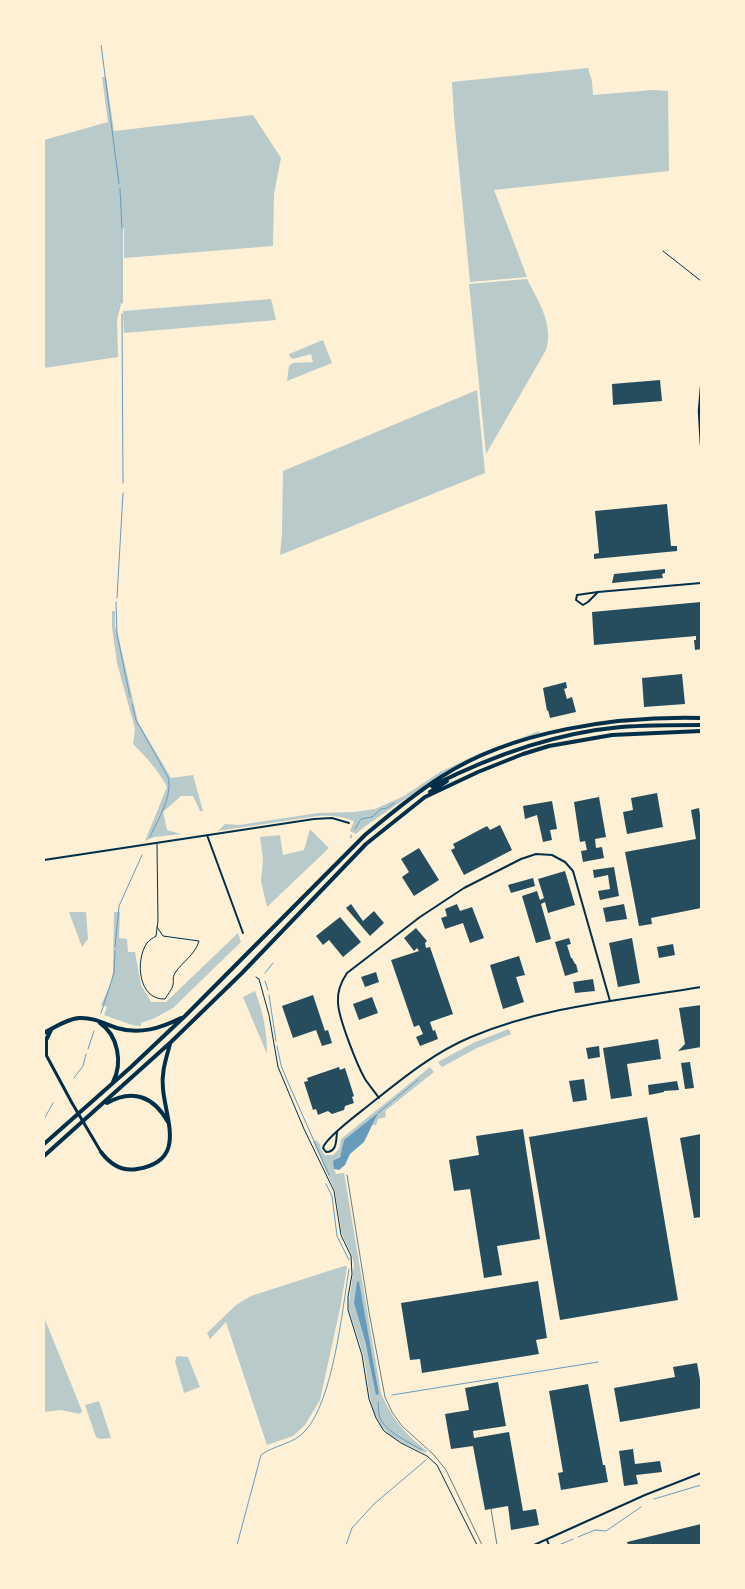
<!DOCTYPE html>
<style>
body{margin:0}
#map{position:relative;width:745px;height:1589px;overflow:hidden;background:#fdf0d5;font-family:"Titillium Web",sans-serif}
canvas{display:block}
.frame{position:absolute;inset:0;border:45px solid #fdf0d5;pointer-events:none}
</style>
<div id="map">
<canvas width="745" height="1589"></canvas>
<div class="frame"></div>
</div>
<script>
const ctx = document.querySelector('canvas').getContext('2d');
ctx.lineJoin = 'round';
function fill(path, color) {
  ctx.fillStyle = color;
  ctx.fill(path, 'evenodd');
}
function stroke(path, color, width, dash) {
  ctx.strokeStyle = color;
  ctx.lineWidth = width;
  ctx.lineCap = dash ? 'butt' : 'round';
  ctx.setLineDash(dash || []);
  ctx.stroke(path);
}
const green = new Path2D(`
 M588,68L592,81L593,95L653,90L668,91L669,171L494,190L527,277L470,282L454,117L452,82Z
 M102,77H106L114,131L253,115L281,158L274,194L273,246L124,258V228L121,229V304L117,320L118,357L44,368V140L108,122Z
 M527,279C538,301 554,324 546,350L486,454L469,284Z
 M271,299L276,320L124,333L123,311Z
 M323,340L332,363L287,381L289,366L293,363L313,362L311,354L293,359L290,357L289,354Z
 M477,390L485,473L280,555L282,533L283,471Z
 M112,611H115V626L118,635L138,722L171,778L193,775L203,811H200L193,796H181L163,812L167,830L181,834L154,837L145,841L167,787C158,770 147,758 133,744L135,729L117,663L112,627Z
 M539,731L540,733C488,749 441,774 396,805C382,815 368,823 356,834L350,831L354,821C342,816 331,815 318,816L218,831L225,824L239,825L318,813L354,812L375,809L404,796L440,772L478,754Z
 M310,829L329,848L267,907L261,881L263,859L260,837L280,835L283,855L304,850Z
 M69,912H86L88,939L82,947Z
 M114,912H120L119,938L127,939L128,952H135L141,985L151,1002H166L238,933L241,942L173,1008L155,1018L141,1023V1026L132,1025L104,1015L107,1007L101,1005L111,983L113,972Z
 M255,991C263,1012 267,1031 267,1054L243,997Z
 M509,1029L511,1034L477,1048L442,1067L438,1062L475,1042Z
 M430,1067L434,1072L385,1111L386,1117L378,1119L376,1125H372L376,1117L357,1130L344,1140L342,1153L338,1158L334,1169L336,1174L344,1173L381,1393C391,1418 406,1435 427,1451L425,1453C412,1447 395,1441 385,1430C367,1411 369,1378 363,1354C359,1339 353,1324 349,1310V1303L354,1265L352,1256L342,1234L335,1191L313,1142L316,1140L320,1144L321,1150L325,1155H333L339,1149L341,1139ZM359,1281L379,1394L354,1303Z
 M344,1266H347L341,1304L320,1400L305,1425L293,1436L267,1445L226,1322L210,1339L207,1333L236,1305L251,1296Z
 M44,1317L82,1411L80,1414L61,1410L44,1412Z
 M177,1356L188,1357L200,1387L184,1393L175,1361Z
 M99,1401L111,1438L100,1439L96,1437L85,1405Z`);
const water = new Path2D(`
 M378,1113L364,1142L350,1154L345,1165L339,1170L334,1169L333,1161L340,1157L344,1140Z
 M359,1281L379,1394L376,1395L366,1345L354,1303L357,1282Z`);
const stream = new Path2D(`
 M101,44L119,184
 M120,189L122,229V303
 M122,314L123,483
 M117,598L123,493
 M116,602L117,634L130,697
 M132,704L136,720L168,777C173,797 158,819 150,837
 M355,829L361,819L372,817L381,809L387,808L394,803
 M351,838V835
 M115,947L119,906L142,855
 M265,973L273,963
 M265,981L268,990
 M269,995L276,1041
 M101,1013L114,973L115,951
 M277,1046L281,1065L287,1080L329,1175
 M88,1049L94,1031
 M74,1078L83,1066L86,1054
 M378,1113L418,1080
 M44,1119L53,1103
 M326,1184L332,1196L337,1236L349,1260
 M392,1395L598,1362
 M378,1402C379,1407 378,1413 380,1418C385,1431 410,1443 422,1450
 M654,1499L701,1485
 M578,1537L595,1530L606,1531L641,1507
 M237,1545L261,1455C274,1445 294,1444 305,1431C333,1401 342,1312 349,1269
 M346,1545L352,1528L374,1504L426,1460
 M559,1545L573,1539`);
const building = new Path2D(`
 M660,380L662,401L613,405L612,384Z
 M667,504L671,546H677V551L594,559V554L599,553L595,511Z
 M665,569V573L662,574L663,578L612,583L614,574Z
 M701,602V649L695,650L694,640H696V636L594,645L592,612Z
 M682,674L685,704L644,707L642,678Z
 M566,682L567,688L564,689L567,699L572,697L576,712L550,718L548,710L547,711L543,688Z
 M657,793L663,827L627,834L623,812L633,810L631,798Z
 M599,797L606,837L595,839L596,848L602,847L604,858L583,862L581,851L587,850L585,841L580,842L574,802Z
 M552,801L557,829L550,830L552,840L543,842L537,815L525,819L523,806Z
 M699,808L701,822V908L651,918L652,924L639,926L625,852L696,839L691,810Z
 M500,825L512,850L464,875L451,850L455,848L453,844L487,826L490,830Z
 M419,848L439,880L414,896L402,877L409,872L401,859Z
 M614,867L619,896L600,900L598,891L610,889L608,875L594,878L593,870Z
 M565,871L575,905L548,913L545,902L541,904L551,939L536,943L522,896L537,891L540,900L544,898L538,879Z
 M533,878L535,886L511,893L508,885Z
 M351,904L363,921L374,911L384,923L370,936L346,908Z
 M457,904L460,911L472,907L484,938L470,943L463,923L445,929L441,918L447,916L445,909Z
 M624,904L627,919L606,922L603,908Z
 M340,917L361,942L343,957L329,940L323,945L316,936Z
 M416,928L427,941L425,943L426,948L430,947L453,1014L430,1022L433,1031L435,1030L438,1039L420,1046L416,1037L423,1034L419,1025L414,1027L391,960L419,951L417,948L414,951L404,938Z
 M569,938L571,944L567,945L571,958H572L575,964H576L578,972L565,976L555,942Z
 M632,938L640,983L618,987L609,943Z
 M673,944L675,955L659,958L657,947Z
 M519,956L525,975L516,977L524,1002L503,1009L490,965Z
 M376,972L379,982L365,987L361,977Z
 M593,979L595,991L575,993L573,982Z
 M313,995L325,1031L328,1030L332,1043L322,1046L316,1030L293,1038L282,1006Z
 M372,997L378,1013L359,1020L353,1004Z
 M701,1005V1047L678,1051L685,1044L679,1008Z
 M658,1039L661,1059L627,1064L632,1096L611,1099L603,1048Z
 M599,1046L600,1057L588,1059L586,1048Z
 M690,1062L694,1088L685,1089L681,1063Z
 M339,1067L340,1070L345,1068L354,1096L352,1097L354,1103L345,1106L344,1110L332,1114L328,1111L318,1115L316,1109L313,1110L304,1082L308,1081L307,1078Z
 M584,1079L587,1100L573,1102L569,1081Z
 M677,1081L679,1090L664,1091V1092L649,1095L648,1085Z
 M647,1117L678,1300L560,1320L529,1137Z
 M523,1129L540,1239L497,1246L502,1275L484,1278L470,1189L454,1191L449,1160L479,1155L476,1136Z
 M701,1134V1217L694,1218L680,1138Z
 M538,1281L547,1338L536,1340L539,1354L422,1373L420,1359L410,1360L401,1303Z
 M697,1363L701,1385V1408L620,1422L614,1388L675,1377L673,1367Z
 M498,1382L506,1426L473,1431L474,1438L509,1432L523,1511L536,1509L539,1525L511,1530L508,1506L485,1510L473,1446L451,1449L445,1414L469,1410L465,1388Z
 M588,1384L603,1465H605L608,1482L561,1490L558,1473L563,1472L549,1391Z
 M633,1449L635,1464L660,1461L662,1472L636,1475L638,1484L624,1486L619,1451Z
 M701,1524V1545H628L627,1542Z`);
const path = new Path2D(`
 M256,977L259,979L269,1015L278,1067L304,1129L334,1191L341,1235L351,1256L352,1274L348,1297V1310L362,1355L369,1399L376,1418L384,1431L401,1443L427,1456L437,1465L477,1545`);
const service = new Path2D(`
 M663,251L701,281
 M157,844L158,921L156,936C153,938 149,940 147,943C135,960 138,1000 165,999C167,995 172,990 173,985C174,980 172,978 175,973C183,961 195,955 199,941L163,936L157,927`);
const minor = new Path2D(`
 M598,592L577,595L576,600L583,605L588,602L598,592L701,583
 M207,835L243,933
 M44,860L314,819L332,818L349,823
 M379,1098C374,1091 369,1085 365,1079C357,1065 338,1017 338,1002C337,991 341,982 347,973L420,917L464,888L521,859L536,854L552,855L565,862L573,871L610,1001
 M337,1132C336,1141 337,1152 326,1152L323,1148C325,1139 355,1116 364,1109C397,1083 432,1053 471,1037C544,1006 624,1000 701,987
 M547,1540L549,1545
 M534,1545L645,1495L701,1473`);
const tertiary = new Path2D(`
 M701,387L699,411L701,445`);
const secondary = new Path2D(`
 M44,1051L72,1103L101,1152`);
const trunk = new Path2D(`
 M432,786C491,756 555,733 621,727C648,725 675,725 701,725
 M430,792L447,781
 M100,1023C118,1035 123,1063 113,1082
 M44,1033C55,1027 67,1019 79,1018C93,1017 105,1024 117,1028C140,1035 161,1028 181,1018
 M46,1054V1040L51,1030
 M107,1103C133,1088 154,1097 168,1122
 M44,1144L131,1067L185,1016L365,835C389,815 414,794 441,777C513,730 617,716 701,718
 M101,1152C110,1164 121,1172 137,1169C187,1161 166,1121 163,1089C161,1073 166,1059 170,1044
 M44,1156L171,1042L242,973L366,844L425,797L478,772L523,754L549,746L612,735L701,731`);
const rail = new Path2D(`
 M347,1175L369,1312L385,1397L392,1412L402,1426L434,1455L446,1470L482,1545
 M491,1509L497,1545`);
fill(green, '#b9caca');
fill(water, '#669bbc');
stroke(stream, '#669bbc', 1);
fill(building, '#264d5e');
stroke(path, '#003049', 1);
stroke(service, '#003049', 1);
stroke(minor, '#003049', 2);
stroke(tertiary, '#003049', 2.5);
stroke(secondary, '#003049', 3);
stroke(trunk, '#003049', 4);
stroke(rail, '#657d81', 1);
</script>
